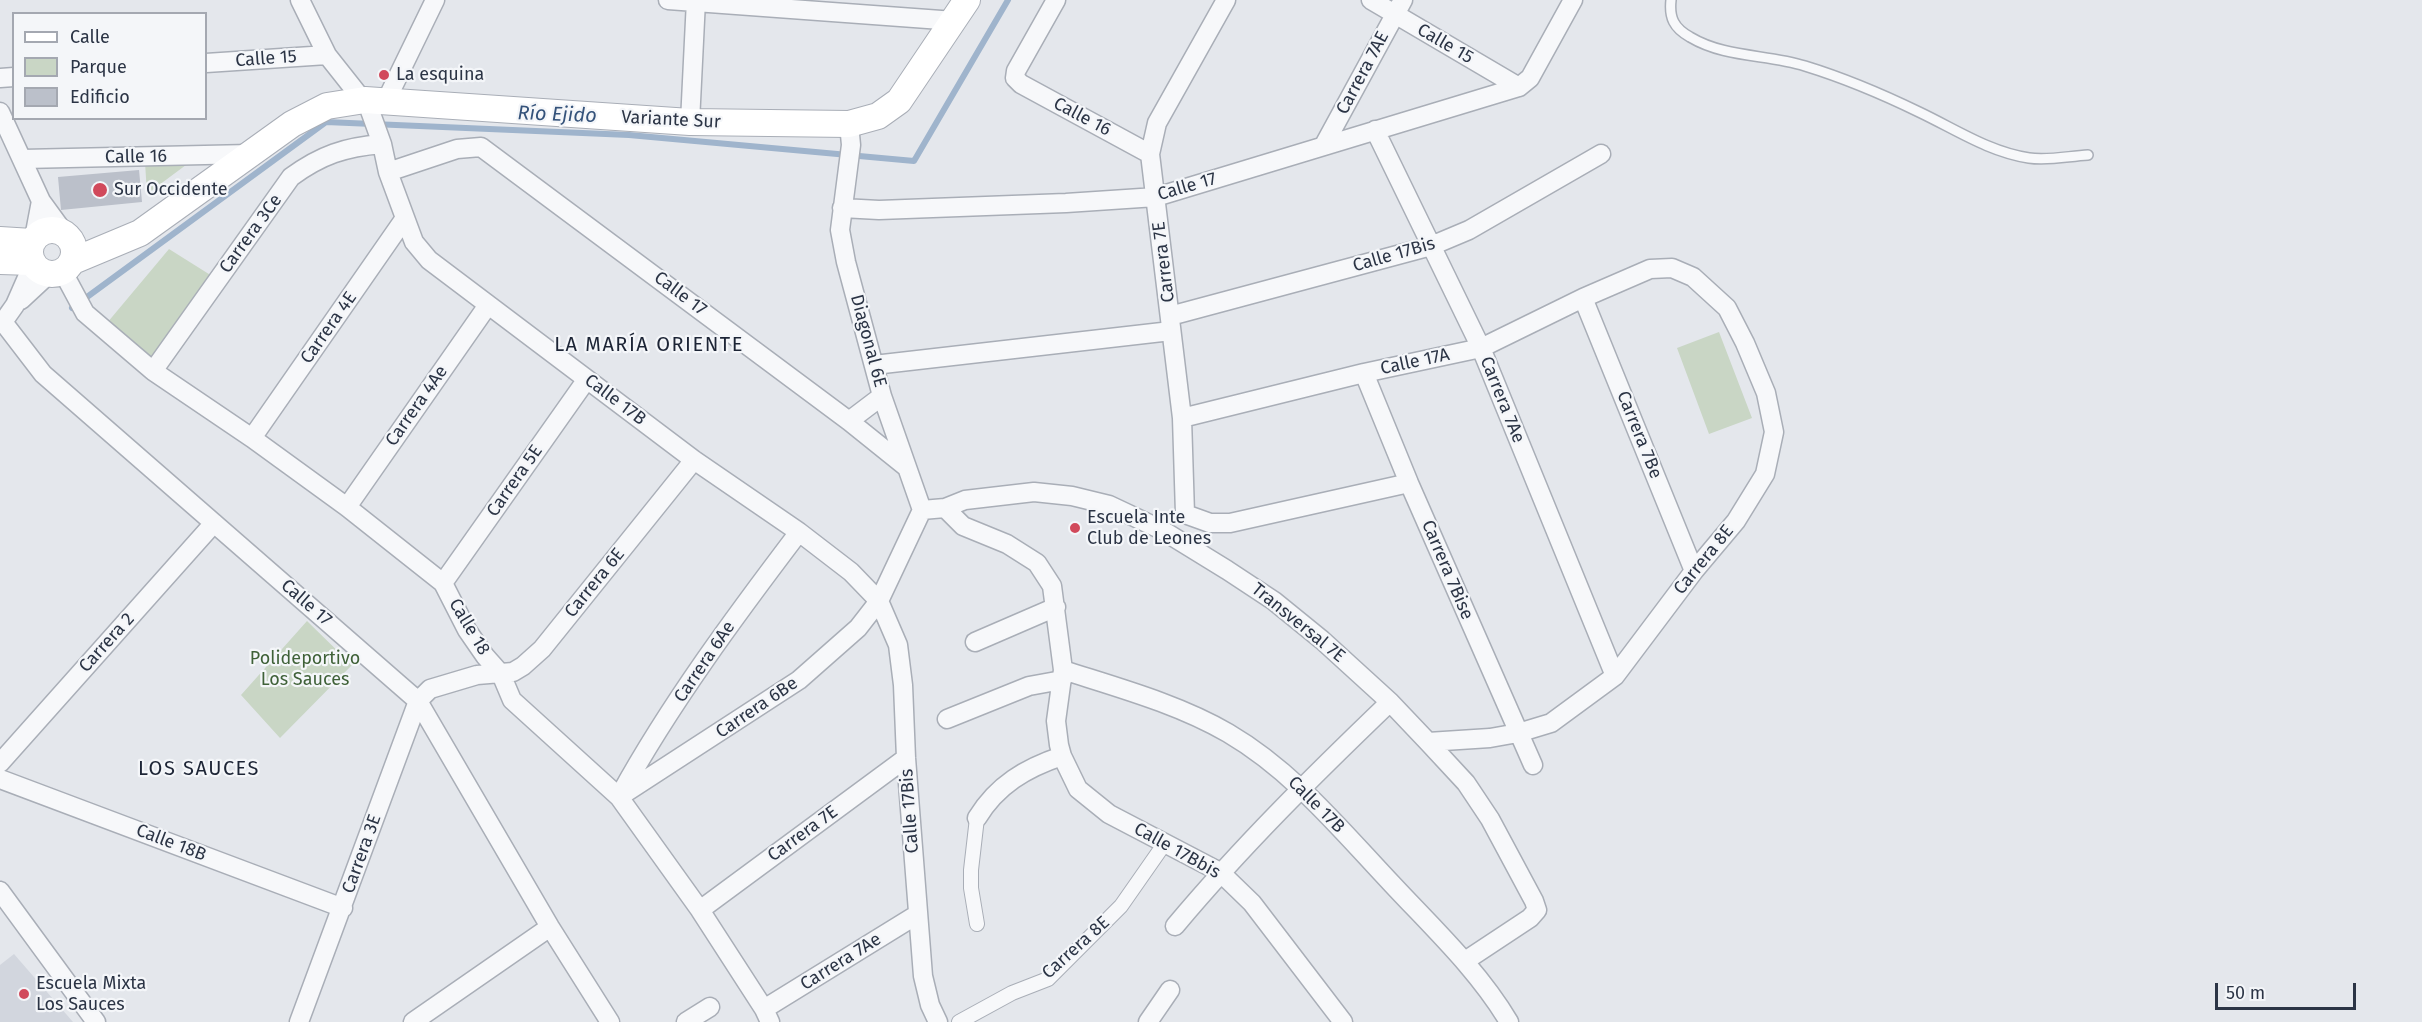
<!DOCTYPE html>
<meta charset="utf-8">
<style>
body{margin:0}
#map{position:relative;width:2422px;height:1022px;overflow:hidden;background:#e4e7ec;font-family:"Fira Sans",sans-serif}
canvas{display:block}
.legend{position:absolute;left:12px;top:12px;width:195px;height:108px;box-sizing:border-box;background:#f4f6f9;border:2px solid #a4a8b1;margin:0;padding:8px 10px;list-style:none;font-size:18px;color:#2b3445}
.legend li{display:flex;align-items:center;gap:12px;height:30px}
.legend b{width:30px;border:2px solid #a4a8b1}
.scale{position:absolute;left:2215px;top:983px;width:141px;height:27px;box-sizing:border-box;border:3px solid #2b3445;border-top:0;padding-left:8px;font-size:18px;line-height:21px;white-space:nowrap;color:#2b3445;-webkit-text-stroke:4px #f4f6f9;paint-order:stroke}
</style>
<div id="map">
<canvas width="2422" height="1022"></canvas>
<ul class="legend">
<li><b style="height:8px;background:#fff"></b>Calle</li>
<li><b style="height:16px;background:#c9d6c5"></b>Parque</li>
<li><b style="height:16px;background:#bbc0ca"></b>Edificio</li>
</ul>
<div class="scale">50 m</div>
</div>
<script>
const ctx = document.querySelector('canvas').getContext('2d');
ctx.lineJoin = 'round';
function fill(path, color) {
  ctx.fillStyle = color;
  ctx.fill(path, 'evenodd');
}
function stroke(path, color, width, dash) {
  ctx.strokeStyle = color;
  ctx.lineWidth = width;
  ctx.lineCap = dash ? 'butt' : 'round';
  ctx.setLineDash(dash || []);
  ctx.stroke(path);
}
function drawText(font, color, halo, rows, align = 'center') {
  ctx.font = font + ' "Fira Sans",sans-serif';
  ctx.lineWidth = 4.5;
  ctx.setLineDash([]);
  ctx.textBaseline = 'middle';
  ctx.strokeStyle = halo;
  ctx.fillStyle = color;
  for (const [text, x, y, turn = 0] of rows) {
    ctx.save();
    ctx.translate(x, y);
    ctx.rotate((+turn || 0) * Math.PI / 180);
    ctx.textAlign = isNaN(turn) ? turn : align;
    if (halo) ctx.strokeText(text, 0, 0);
    ctx.fillText(text, 0, 0);
    ctx.restore();
  }
}
const built = new Path2D(`
 M14,954L73,1022H0V965Z`);
const green = new Path2D(`
 M194,159L147,194L145,162Z
 M169,249L212,276L149,360L107,323Z
 M1719,332L1752,418L1709,434L1677,348Z
 M307,621L352,665L280,738L241,695Z`);
const stream = new Path2D(`
 M72,308L326,122L629,135L914,161L1008,0`);
const building = new Path2D(`
 M139,170L142,202L61,210L58,177Z`);
const service = new Path2D(`
 M1671,0C1669,18 1674,28 1690,37C1725,58 1767,54 1805,66C1844,78 1882,94 1919,112C1955,129 1989,152 2029,158C2048,161 2069,156 2088,155`);
const pedestrian = new Path2D(`
 M977,924L971,888V870L977,818
 M959,1022L1012,993L1048,979L1121,906L1165,843`);
const minor = new Path2D(`
 M300,0L327,55L369,108L382,144L388,172L414,242L429,260L694,460L799,532L851,572L879,601L898,645L903,685L906,758L923,976L930,1005L938,1022
 M668,0L955,21
 M1056,0L1016,71L1015,78L1021,84L1150,154
 M1371,0L1519,87
 M206,63L327,55
 M0,78L14,77
 M385,103L435,0
 M0,112L41,201L65,234
 M690,122L696,0
 M849,124L851,145L840,230L846,262L882,396L922,510
 M1375,130L1481,348L1615,676
 M1324,145L1403,0
 M23,159L250,154
 M388,172L457,149L481,147L849,421L905,466
 M842,208L879,210L1066,203L1156,197L1519,87L1530,78L1573,0
 M34,238L41,201
 M63,272L85,313L153,371L252,438L347,507L443,583L467,630L485,656L501,674L512,700L619,797L700,910L764,1009L770,1022
 M1583,298L1694,571
 M21,300L49,274
 M1170,316L1431,246L1469,230L1601,154
 M3,322L43,374L418,701L550,927L610,1022
 M3,322L15,305L33,264
 M874,365L1171,331
 M153,371L291,177C321,155 345,147 382,144
 M1364,373L1409,483L1533,765
 M1182,418L1364,373L1481,348L1583,298L1650,269L1672,268L1693,277L1727,308L1745,343L1766,393L1774,432L1765,474L1736,521L1694,571L1615,676L1551,723L1518,733L1490,738L1428,742
 M849,421L882,396
 M252,438L405,218
 M347,507L488,305
 M945,508L963,526L1007,544L1037,563L1052,586L1063,670L1056,721L1059,745L1062,756L1078,789L1109,814L1220,872L1252,903L1343,1022
 M922,510L945,508L965,500L1034,492L1072,496L1109,505L1162,530L1227,570L1274,601L1322,640L1390,702L1428,742L1466,783L1490,819L1534,901L1537,910L1530,918L1465,961
 M1185,514L1182,418L1150,154L1157,123L1226,0
 M1185,514L1210,523H1230L1409,483
 M443,583L587,379
 M975,642L1056,607
 M1063,670C1119,688 1178,704 1228,733C1293,771 1341,830 1392,884C1433,928 1478,970 1509,1022
 M947,719L1029,686L1062,680
 M0,763L214,523
 M0,779L343,908
 M620,795C670,704 736,615 799,532
 M619,797L799,680L858,628L879,601L922,510
 M977,818C997,785 1026,768 1062,756
 M0,891L96,1022
 M700,910L906,758
 M1175,926C1242,846 1315,774 1390,702
 M764,1009L918,914
 M299,1022L418,701L430,689L477,675L513,672L523,666L542,649L694,460
 M413,1022L550,927
 M686,1022L710,1007
 M1148,1022L1170,990`);
const secondary = new Path2D(`
 M30 252a22 22 0 1 1 44 0a22 22 0 1 1-44 0Z
 M0,240L32,242
 M0,261L32,262
 M73,261L140,233L292,124L327,106L365,100L690,122L849,124L878,116L899,101L967,0`);
const markers = [
 [384,75,6,"#d1495b"],
 [100,190,8,"#d1495b"],
 [1075,528,6,"#d1495b"],
 [24,994,6,"#d1495b"]
];
const streetNames = [
 ["Calle 15",1445,44,30],
 ["Calle 15",266,59,-4],
 ["Carrera 7AE",1363,73,-62],
 ["Calle 16",1082,117,28],
 ["Variante Sur",671,120,3],
 ["Calle 16",136,157,-1],
 ["Calle 17",1187,187,-16],
 ["Carrera 3Ce",251,234,-54],
 ["Calle 17Bis",1394,255,-16],
 ["Carrera 7E",1164,262,-97],
 ["Calle 17",680,294,37],
 ["Carrera 4E",329,328,-55],
 ["Diagonal 6E",868,341,75],
 ["Calle 17A",1415,362,-12],
 ["Calle 17B",615,400,37],
 ["Carrera 7Ae",1502,400,68],
 ["Carrera 4Ae",417,406,-55],
 ["Carrera 7Be",1639,435,68],
 ["Carrera 5E",515,481,-55],
 ["Carrera 8E",1704,560,-51],
 ["Carrera 7Bise",1447,570,67],
 ["Carrera 6E",595,583,-51],
 ["Calle 17",306,603,41],
 ["Transversal 7E",1298,623,39],
 ["Calle 18",469,627,59],
 ["Carrera 2",107,643,-48],
 ["Carrera 6Ae",705,662,-56],
 ["Carrera 6Be",757,708,-34],
 ["Calle 17B",1316,805,45],
 ["Calle 17Bis",910,811,-94],
 ["Carrera 7E",803,834,-36],
 ["Calle 18B",171,843,21],
 ["Calle 17Bbis",1177,851,29],
 ["Carrera 3E",362,854,-70],
 ["Carrera 8E",1076,948,-42],
 ["Carrera 7Ae",841,962,-32]
];
const poiNames = [
 ["La esquina",396,75],
 ["Sur Occidente",114,190],
 ["Escuela Inte",1087,518],
 ["Club de Leones",1087,539],
 ["Escuela Mixta",36,984],
 ["Los Sauces",36,1005]
];
const parkNames = [
 ["Polideportivo",305,659],
 ["Los Sauces",305,680]
];
const waterNames = [
 ["Río Ejido",557,115,2]
];
const neighbourhoodNames = [
 ["LA MARÍA ORIENTE",649,345],
 ["LOS SAUCES",199,769]
];
fill(built, '#d2d6de');
fill(green, '#c9d6c5');
stroke(stream, '#9fb4cc', 6);
fill(building, '#bbc0ca');
stroke(service, '#a9aeb7', 12);
stroke(pedestrian, '#a9aeb7', 16);
stroke(minor, '#a9aeb7', 21);
stroke(secondary, '#a9aeb7', 28);
stroke(service, '#f7f8fa', 9);
stroke(pedestrian, '#f7f8fa', 14);
stroke(minor, '#f7f8fa', 18);
stroke(secondary, '#fff', 26);
for (const [x, y, r, color] of markers) {
  const dot = new Path2D();
  dot.arc(x, y, r, 0, 2 * Math.PI);
  ctx.fillStyle = color;
  ctx.fill(dot);
  stroke(dot, '#f4f6f9', 2);
}
drawText('18px', '#2b3445', '#f4f6f9', streetNames);
drawText('18px', '#2b3445', '#f4f6f9', poiNames, 'left');
drawText('18px', '#3f6138', '#f4f6f9', parkNames);
drawText('italic 20px', '#34527a', '#f4f6f9', waterNames);
ctx.letterSpacing = '1.5px';
drawText('20px', '#1d2536', '#f4f6f9', neighbourhoodNames);
ctx.letterSpacing = '0px';
</script>
